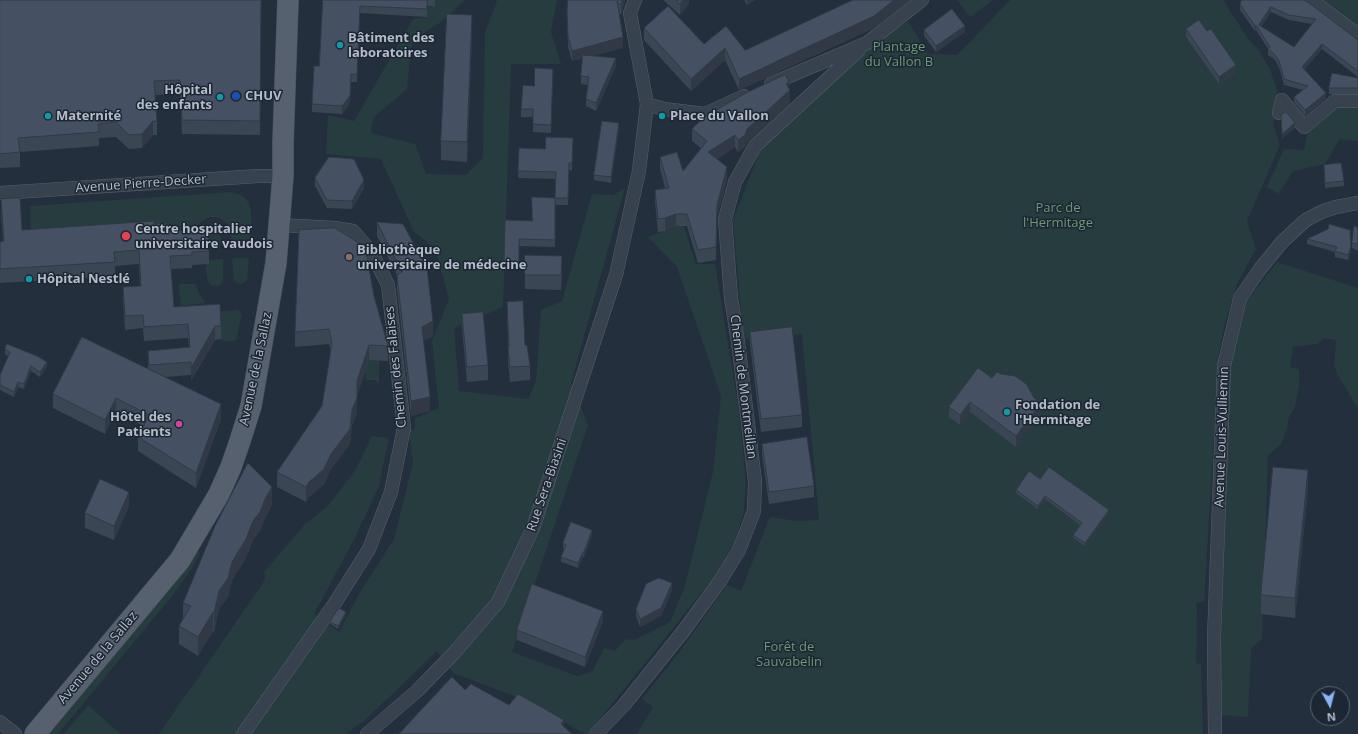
<!DOCTYPE html>
<meta charset="utf-8">
<style>
body{margin:0}
#map{position:relative;width:1358px;height:734px;overflow:hidden;background:#242f3e;font-family:"Open Sans",sans-serif}
canvas{display:block}
.north{position:absolute;left:1310px;top:686px;width:40px;height:40px;box-sizing:border-box;background:#1d2633;border:1px solid #59626f;border-radius:50%;rotate:173deg;font-size:11px;font-weight:700;line-height:16px;text-align:center;color:#b4bcc9}
.north::after{content:'';display:block;margin:auto;width:14px;height:18px;background:#8ab4f8;clip-path:polygon(50% 0,100% 100%,50% 72%,0 100%)}
</style>
<div id="map">
<canvas width="1358" height="734"></canvas>
<div class="north">N</div>
</div>
<script>
const ctx = document.querySelector('canvas').getContext('2d');
ctx.lineJoin = 'round';
function fill(path, color) {
  ctx.fillStyle = color;
  ctx.fill(path, 'evenodd');
}
function stroke(path, color, width, dash) {
  ctx.strokeStyle = color;
  ctx.lineWidth = width;
  ctx.lineCap = dash ? 'butt' : 'round';
  ctx.setLineDash(dash || []);
  ctx.stroke(path);
}
function drawText(font, color, halo, rows, align = 'center') {
  ctx.font = font + ' "Open Sans",sans-serif';
  ctx.lineWidth = 3;
  ctx.setLineDash([]);
  ctx.textBaseline = 'middle';
  ctx.strokeStyle = halo;
  ctx.fillStyle = color;
  for (const [text, x, y, turn = 0] of rows) {
    ctx.save();
    ctx.translate(x, y);
    ctx.rotate((+turn || 0) * Math.PI / 180);
    ctx.textAlign = isNaN(turn) ? turn : align;
    if (halo) ctx.strokeText(text, 0, 0);
    ctx.fillText(text, 0, 0);
    ctx.restore();
  }
}
const green = new Path2D(`
 M435,0H465L441,22L412,40L407,89L373,118L371,133L415,144L426,174L466,175L483,158L485,32L497,2L496,0H557L551,32L561,64H511L503,307L454,328L459,391L528,399L536,381L541,310L562,301L592,194L613,195L625,188L571,383L588,425L512,652L577,676L592,672L604,648L615,651L626,639L635,640L670,622L684,589L713,472L721,396L677,267L648,237L683,224L696,264H715L738,405L746,481L744,512L734,543L714,577L588,734H585L522,699L453,673L437,651L364,721L346,734H159L265,580L264,572L305,524L328,506L356,469L372,436L389,438L379,486L354,540L314,614L339,632L359,594L394,539L413,463L409,430H414L415,418L439,408L432,341L449,299L435,248L414,232L381,159L326,154L328,115L354,121L413,19L427,17V7H434Z
 M957,0H993L970,17Z
 M1010,0H1223L1249,40L1259,51L1270,69L1280,100L1273,123L1280,145L1247,221L1256,249L1237,284L1226,319L1219,352L1204,602H1197L1196,663L1201,664L1203,734H637L653,707L642,699L681,650L727,585L741,591L770,517L797,521L819,520L802,334L748,340L743,335L733,220L762,146L864,51L908,21L928,54L957,55Z
 M1323,0H1358V27H1357Z
 M1335,105L1358,106V141L1340,139L1325,164L1293,171L1278,194L1267,187L1284,149L1304,150L1308,127Z
 M232,192C257,197 251,220 250,240L247,242H244V244H232C231,238 231,231 228,225C219,212 202,216 196,229L31,239L30,206Z
 M212,231C221,232 221,238 222,245L208,247L207,234Z
 M232,258H247L249,260L247,280L242,284L236,283L234,279Z
 M223,259V281C222,284 220,286 216,286C205,287 207,271 206,264H209V260Z
 M1277,262L1358,288V408L1337,374L1334,365L1336,340L1324,338L1318,344L1293,347L1290,367L1299,369V385L1295,407L1288,419L1287,429L1281,444L1268,456L1262,639L1251,649L1248,717L1220,715L1221,646L1230,367L1246,302Z
 M179,284H195L200,295L204,300V303L181,306Z
 M238,310L242,314L236,340C231,342 226,342 221,339L220,318L186,314Z
 M365,359L379,360V383L374,380H366Z
 M197,551L199,552L200,554L192,568L172,596L58,734H49Z
 M88,705L120,734H64Z`);
const street = new Path2D(`
 M635,0L630,13L647,104
 M1311,0L1358,35
 M771,84L867,43L922,0
 M1279,113L1282,100L1304,127L1335,101H1358
 M0,193L258,176H283
 M0,722L15,734
 M243,734L335,603L369,549L391,492L404,428L388,285L372,253L353,231L335,228L280,225
 M367,734L417,691L454,653L498,602L533,528L616,275L639,171L647,104L664,109L705,114L744,96
 M596,734L624,705L682,633L720,581L739,550L754,511L755,481L738,342L731,298L725,219L735,182L755,146L859,50
 M1215,734L1214,639L1224,366L1240,298L1260,269L1282,242L1296,229L1306,220L1321,212L1336,207L1358,203`);
const primary = new Path2D(`
 M35,734L180,560L219,494L231,467L240,441L251,406L276,263L283,176V143L288,0`);
const wall = new Path2D(`
 M0,0H261L260,135L182,134L180,94L155,95L157,121V135H153L142,148L129,149L116,137L99,138V146L20,152V167L0,168Z
 M323,0H435V7L427,6V17L360,13L357,82H351L350,103L342,114L312,112V104L319,66Z
 M625,0L621,15L619,13L623,48L592,56L616,66L596,111L586,106V99L588,85L581,84V76L583,58L572,61L568,47L567,11Z
 M663,0H689V4L680,15Z
 M744,0H755L747,5Z
 M1304,0L1358,40V77L1322,49L1304,70L1326,98L1305,116L1294,102V97L1303,90L1284,85L1279,67L1274,59L1268,55V49L1256,30L1255,31L1240,10V4ZM1271,12L1289,20L1312,24L1294,47L1261,27Z
 M644,28L704,44L745,50L874,28L778,72V73L739,90L725,60L691,91L644,40Z
 M1186,29L1236,73L1219,84L1186,37Z
 M924,30L965,32L936,52L924,36Z
 M472,35L467,162L441,160V141Z
 M553,76L551,133L533,132V117H521V109L534,86Z
 M1358,78V94H1329V88Z
 M789,89L790,103L747,142L745,147L738,152L735,147L717,159L727,179L717,217L716,260L698,263L687,226H676L665,231L658,232L655,202V190L665,188L660,169V157L683,171L701,148L692,141V129Z
 M619,128L611,183L594,180V175Z
 M573,138L572,170H569L568,205H555V247L519,246V268H504L505,220L532,221L555,198L556,179L518,178L519,148L545,149Z
 M1324,165L1344,181V186L1325,188Z
 M315,178L364,188L352,209L327,208L315,186Z
 M1,199L22,230L154,224L168,231L191,232L209,251V264L192,265V268L171,269L174,307L221,326V339L215,340L191,381V375L165,377L221,419L196,488L138,451V437L143,426L116,412L105,434L53,408V394L148,369V351L189,347L188,338L144,341L143,328L125,330L123,300V287L140,286L139,264L115,266V276L0,283V242L3,241L1,213Z
 M377,222L433,336L423,341L430,411L411,416L397,290V275L377,236Z
 M1358,228V251L1352,248V243Z
 M1307,239L1351,251L1348,260L1335,257V252L1307,244Z
 M525,255L562,270L561,290L525,289Z
 M374,296L388,346V361L369,360L357,396V413L352,425L350,444L331,469L324,484L309,497L306,502L277,487V472L322,406L331,352L329,344L295,347V332Z
 M507,302L525,345L530,366V380L510,382L508,361V347Z
 M462,314L488,365V380L467,382L462,328Z
 M750,332L802,415V427L761,432L750,344Z
 M5,349L47,367L40,377L31,371L24,389L18,387L14,397L0,390V375L8,356L5,354Z
 M978,368L1041,413L1016,447L970,412L960,425L949,417V407Z
 M762,444L814,486V497L769,504L762,455Z
 M1040,479L1109,513L1085,546L1073,538V535L1080,525L1045,499L1038,509L1016,493V490Z
 M1308,490L1295,618L1261,614V595Z
 M272,505L265,518L260,531L253,540L246,558L232,580L228,597L219,609L214,632L213,631L198,656L179,644V626L183,618V603Z
 M129,506L114,540L85,528V513Z
 M592,535L584,557H583L578,568L561,562V557L564,549H563V543Z
 M672,590L661,616L640,627L636,616V609Z
 M346,614L338,629L330,624V622Z
 M603,621L585,667L517,640V630Z`);
const shadedWall = new Path2D(`
 M622,0H625L621,15V5Z
 M683,0H689V4L680,15V4Z
 M747,0H755L747,5Z
 M894,0H910L874,28L778,72V73L739,90V79L777,61Z
 M360,6V13L357,82V75Z
 M1271,7V12L1259,30V25Z
 M472,15V35L467,162V142Z
 M1256,25V30L1255,31V26Z
 M965,26V32L936,52V46Z
 M623,37V48L572,61V51Z
 M1322,44V49L1302,73V67Z
 M725,48V60L691,91V79Z
 M616,58V66L596,111V103Z
 M1236,65V73L1219,84V77Z
 M351,74L350,103L342,114V106Z
 M789,81V92L790,90V103L747,142L745,147L738,152V140Z
 M1326,93V98L1305,116V110Z
 M153,121V135L142,148V134Z
 M619,123V128L611,183V177Z
 M1295,123V128L1282,139V134Z
 M735,135V147L708,164V152Z
 M727,167V179L717,217L716,260L717,205Z
 M364,180V188L352,209V201Z
 M676,214V226L665,231V218Z
 M1351,246V251L1348,260V255Z
 M433,321V336L422,342V327Z
 M215,326V340L191,381V368Z
 M369,345V360L357,396V413L352,425L350,444L331,469L324,484L309,497L306,502V487L352,410L357,381Z
 M47,362V367L40,377V372Z
 M31,366V371L24,389V384Z
 M18,382V387L14,397V392Z
 M430,397V411L411,416V401Z
 M116,398V412L105,434V420Z
 M970,402V412L960,425V415Z
 M1041,403V413L1016,447V436Z
 M221,404V419L196,488V473Z
 M1308,470V490L1295,618V598Z
 M272,487V505L265,518L260,531L253,540L246,558L232,580L228,597L219,609L214,632V613L219,591L232,562L265,499Z
 M129,492V506L114,540V526Z
 M1045,496V499L1038,509V506Z
 M1109,510V513L1085,546V543Z
 M592,530V535L584,557V552Z
 M583,552V557L578,568V563Z
 M672,583V590L661,616L640,627V619Z
 M603,611V621L585,667V657Z
 M213,612V631L198,656V637Z
 M346,612V614L338,629V626Z
 M564,720V728L561,724Z`);
const building = new Path2D(`
 M0,0H261L260,121L182,120L180,80L154,81L157,121H153L142,134L129,135L116,122L98,124L99,132L18,138L20,152L0,154Z
 M323,0H427V9L360,6L357,75L351,74L350,96L342,106L312,104L314,66H319Z
 M568,0H622L621,5L617,1L623,37L572,51L568,37L567,11Z
 M676,0H683L680,4Z
 M853,0H894L874,16L777,61H778L739,79L725,48L691,79L644,28L668,6L704,44L726,26L745,50Z
 M1242,0H1304L1309,3L1358,40V71L1322,44L1302,67L1326,93L1305,110L1294,97L1308,86L1284,79L1279,61L1274,54L1268,49L1270,47L1256,25L1255,26L1240,4ZM1271,7L1289,15L1316,19L1294,47L1259,25Z
 M952,9L965,26L936,46L924,30Z
 M447,14L472,15L467,142L441,141Z
 M1199,20L1207,31L1211,29L1236,65L1219,77L1186,29Z
 M583,55L616,58L596,103L586,99L589,77L581,76Z
 M535,68L553,69L551,125L533,124V109H521L523,85L534,86Z
 M1332,73L1358,78V88H1329Z
 M785,75L789,81L786,84L790,90L747,129L745,135L738,140L735,135L708,152L727,167L717,205L716,247L698,250L687,214H676L665,218L658,219L655,190L669,188L660,157L677,152L683,171L707,141L692,129L704,117L746,93Z
 M1286,112L1295,123L1282,134L1281,115Z
 M602,121L619,123L611,177L594,175Z
 M546,137L573,138L572,163H569L568,198H555L556,172L518,171L519,148L545,149Z
 M329,157L354,159L364,180L352,201L327,200L315,178Z
 M1341,163L1344,181L1325,183L1324,165Z
 M532,197L555,198V240L519,239V262L504,261L505,220L532,221Z
 M20,198L22,230L154,221V224L167,223L168,231L191,230V232L208,231L209,251L192,252V255L170,256L174,307L220,304L221,326H215L191,368V362L149,365L148,351L190,347L188,324L144,327L143,315L125,316L123,287L141,286L139,250L114,252L115,262L0,269V242L4,241L1,199Z
 M377,222L403,224L427,268L433,321L422,327L430,397L411,401L397,275L402,272Z
 M1329,224L1350,230L1351,246L1348,255L1335,251L1337,247L1307,239L1328,229Z
 M1354,226L1358,228V245L1352,243Z
 M335,228L365,247L374,296L388,346L369,345L357,381V398L352,410L350,429L331,454L324,469L309,482L306,487L277,472L322,406L332,343L329,329L295,332L299,230Z
 M525,255L562,256L561,275H525Z
 M523,301L525,345H527L530,366L510,367L508,347H509L507,302Z
 M483,312L488,365L467,367L462,314Z
 M792,327L802,415L761,419L750,332Z
 M82,337L221,404L196,473L138,437L149,415L116,398L105,420L53,394Z
 M7,344L37,356L47,362L40,372L31,366L24,384L18,382L14,392L0,385V375L10,352L5,349Z
 M978,368L992,378L997,372L1001,374L1015,376L1021,380L1027,385L1034,398L1041,403L1016,436L970,402L960,415L949,407Z
 M807,437L814,486L769,492L762,444Z
 M248,463L272,487L265,499L260,512L253,521L246,539L232,562L228,578L219,591L214,613L213,612L198,637L179,626L191,606L183,603L215,526Z
 M1049,467L1109,510L1085,543L1073,535L1082,523L1045,496L1038,506L1016,490L1029,471L1040,479Z
 M1273,467L1308,470L1295,598L1261,595Z
 M100,479L129,492L114,526L85,513Z
 M571,522L592,530L584,552H583L578,563L561,557L566,545L563,543Z
 M659,578L672,583L661,608L640,619L636,609L646,584Z
 M532,584L603,611L585,657L517,630Z
 M339,608L346,612L338,626L330,622Z
 M452,677L465,690L471,684L509,705L518,694L564,720L561,724L572,734H399Z`);
const markers = [
 [340,45,4,"#0f9aa8"],
 [236,96,5,"#1a4fb4"],
 [220,97,4,"#0f9aa8"],
 [48,116,4,"#0f9aa8"],
 [662,116,4,"#0f9aa8"],
 [126,236,5,"#e0444e"],
 [349,257,4,"#8d6e63"],
 [29,279,4,"#0f9aa8"],
 [1007,412,4,"#0f9aa8"],
 [179,424,4,"#d1479c"]
];
const poiNames = [
 ["Bâtiment des",348,38],
 ["laboratoires",348,53],
 ["Hôpital",212,90,"right"],
 ["des enfants",212,105,"right"],
 ["CHUV",245,96],
 ["Maternité",56,116],
 ["Place du Vallon",670,116],
 ["Centre hospitalier",135,229],
 ["universitaire vaudois",135,244],
 ["Bibliothèque",357,250],
 ["universitaire de médecine",357,265],
 ["Hôpital Nestlé",37,279],
 ["Fondation de",1015,405],
 ["l'Hermitage",1015,420],
 ["Hôtel des",171,417,"right"],
 ["Patients",171,432,"right"]
];
const parkNames = [
 ["Plantage",899,47],
 ["du Vallon B",899,62],
 ["Parc de",1058,208],
 ["l'Hermitage",1058,223],
 ["Forêt de",789,647],
 ["Sauvabelin",789,662]
];
const streetNames = [
 ["Avenue Pierre-Decker",141,184,-4],
 ["Chemin des Falaises",396,367,-96],
 ["Avenue de la Sallaz",256,369,-78],
 ["Chemin de Montmeillan",743,387,83],
 ["Avenue Louis-Vulliemin",1222,437,-88],
 ["Rue Sera-Biasini",547,485,-71],
 ["Avenue de la Sallaz",98,658,-50]
];
fill(green, '#263c3f');
stroke(street, '#565f6c', 14);
stroke(primary, '#414a57', 22);
stroke(street, '#38414e', 13);
stroke(primary, '#56606e', 21);
fill(wall, '#3b4654');
fill(shadedWall, '#303945');
fill(building, '#455162');
stroke(building, '#303945', 1);
for (const [x, y, r, color] of markers) {
  const dot = new Path2D();
  dot.arc(x, y, r, 0, 2 * Math.PI);
  ctx.fillStyle = color;
  ctx.fill(dot);
  stroke(dot, '#1d2633', 1.5);
}
drawText('bold 13px', '#b4bcc9', '#1d2633', poiNames, 'left');
drawText('13px', '#6b9a76', '#1d2633', parkNames);
drawText('13px', '#b4bcc9', '#1d2633', streetNames);
</script>
